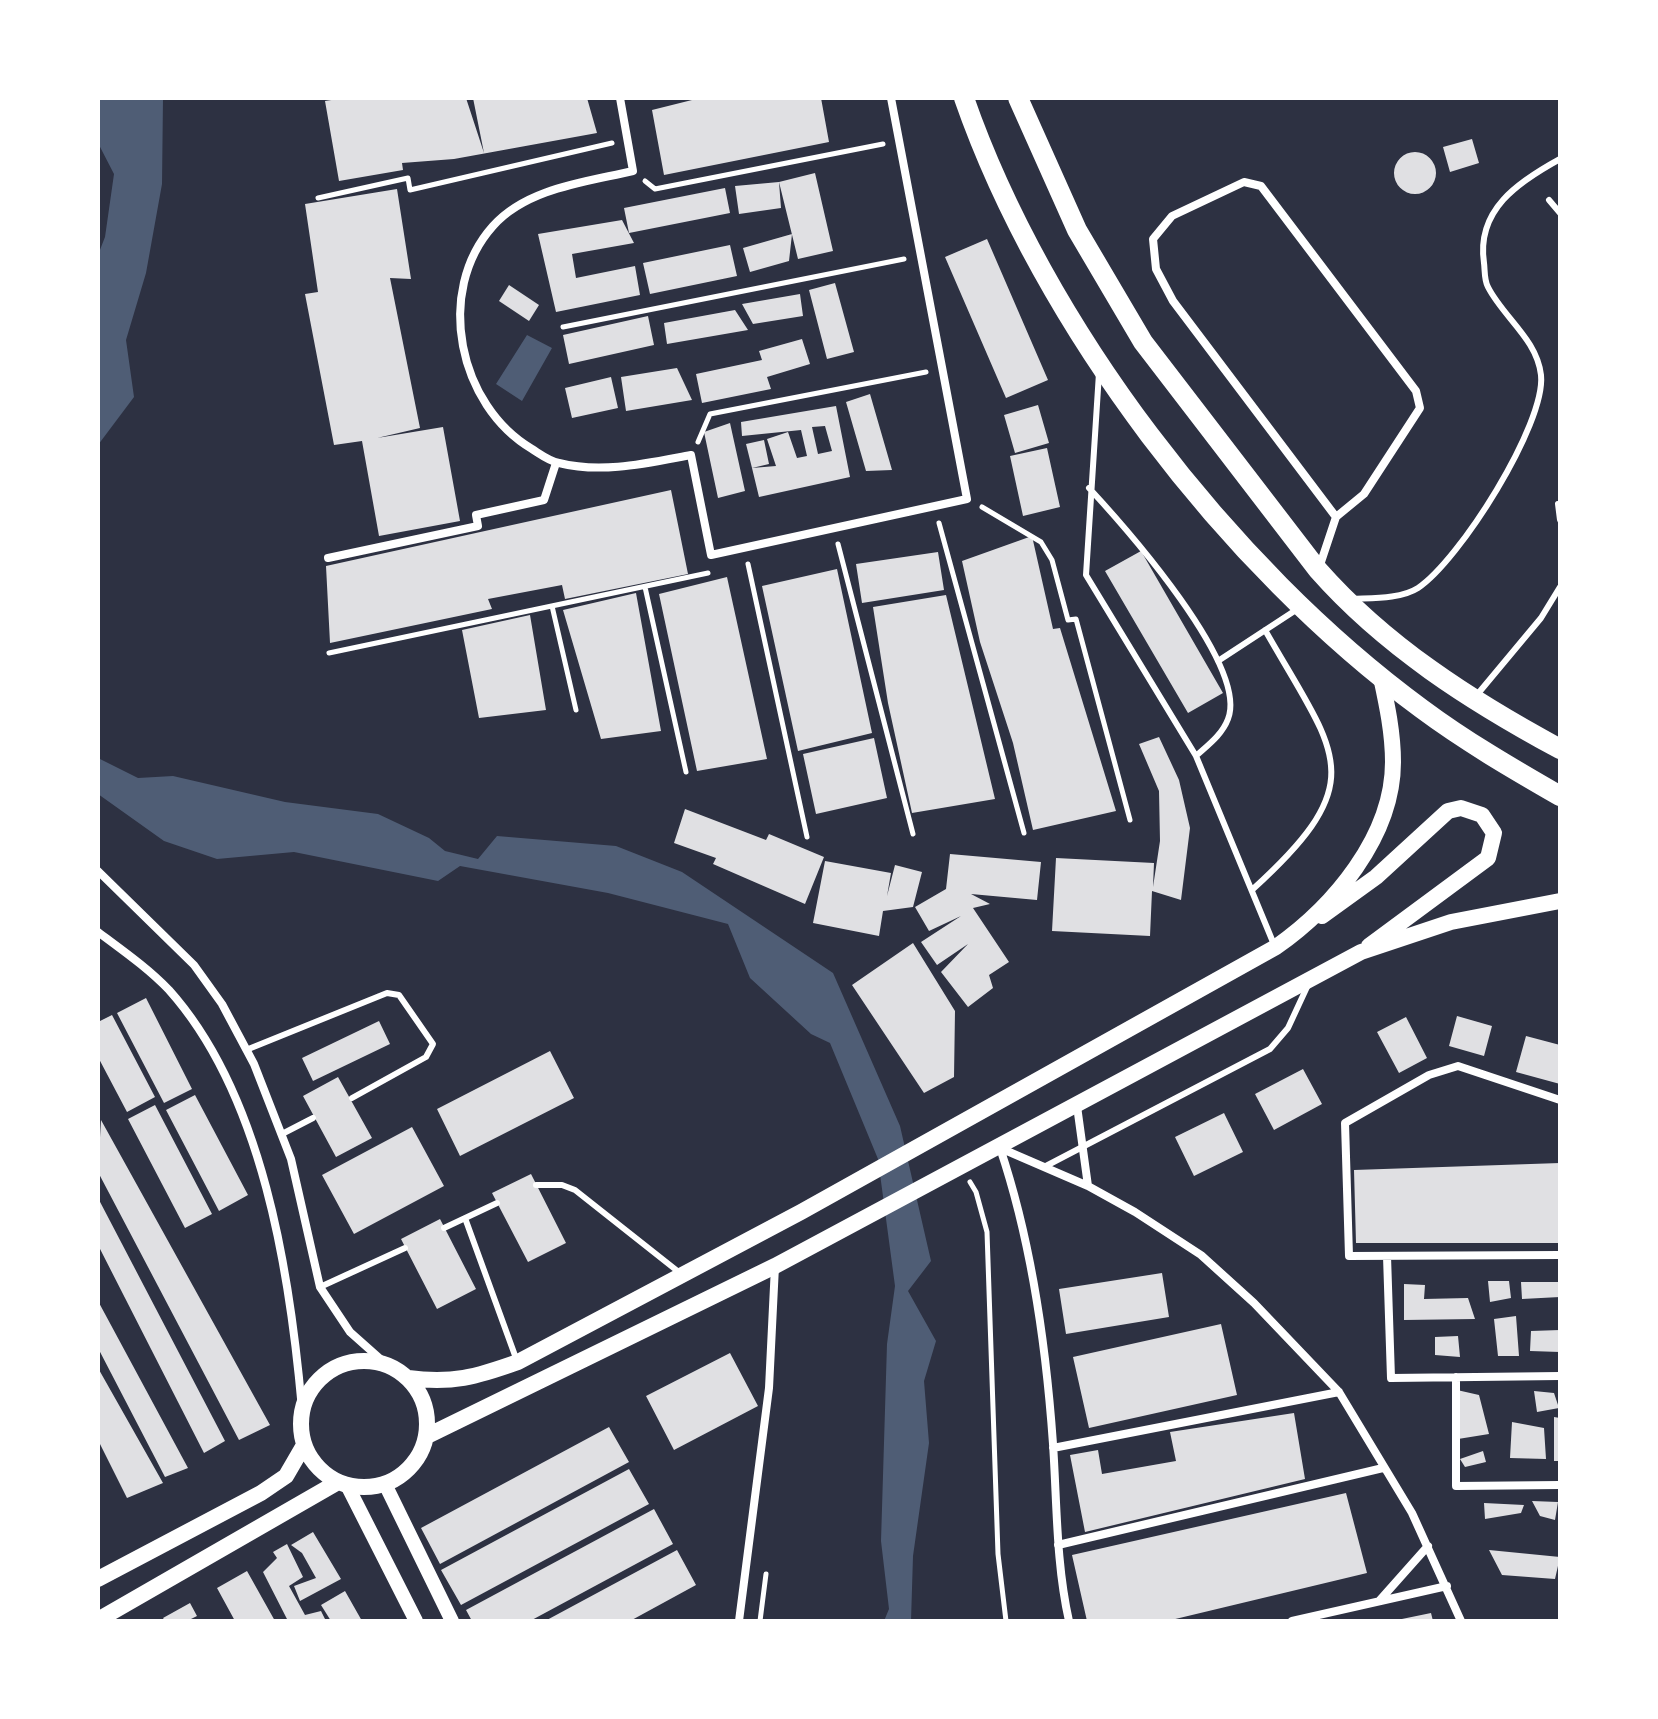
<!DOCTYPE html>
<style>
body{margin:0}
#map{position:relative;width:1658px;height:1719px;overflow:hidden;background:#2d3142;font-family:Signika,sans-serif}
canvas{display:block}
.frame{position:absolute;inset:0;border:100px solid #fff;pointer-events:none}
</style>
<div id="map">
<canvas width="1658" height="1719"></canvas>
<div class="frame"></div>
</div>
<script>
const ctx = document.querySelector('canvas').getContext('2d');
ctx.lineJoin = 'round';
function fill(path, color) {
  ctx.fillStyle = color;
  ctx.fill(path, 'evenodd');
}
function stroke(path, color, width, dash) {
  ctx.strokeStyle = color;
  ctx.lineWidth = width;
  ctx.lineCap = dash ? 'butt' : 'round';
  ctx.setLineDash(dash || []);
  ctx.stroke(path);
}
const water = new Path2D(`
 M98,98H163L162,184L146,273L126,340L134,397L98,445V255L105,237L114,174L98,143Z
 M527,335L552,348L522,401L496,384Z
 M98,758L138,778L173,776L285,802L378,814L429,838L445,851L478,859L497,836L616,846L682,872L833,973L900,1126L931,1261L908,1291L936,1341L924,1381L929,1443L913,1556L911,1621H884L889,1609L881,1541L887,1344L895,1286L878,1159L830,1043L811,1034L750,978L728,924L608,893L460,866L438,881L294,852L217,859L164,841L98,794Z`);
const building = new Path2D(`
 M344,98H466L484,153L473,98H587L597,133L454,159L402,163L403,170L339,181L325,101Z
 M700,98H821L829,142L664,175L652,110Z
 M1472,139L1479,163L1450,172L1443,147Z
 M1394 173a21 21 0 1 1 42 0a21 21 0 1 1-42 0Z
 M815,173L833,251L798,259L779,182L781,208L739,214L735,186L779,182Z
 M725,188L730,213L629,233L624,208Z
 M397,189L411,279L390,278L420,428L377,438L443,427L460,521L379,536L362,441L334,445L305,294L318,292L305,204Z
 M622,220L634,243L572,254L576,278L635,266L640,295L556,312L538,234Z
 M792,234L789,261L750,272L743,248Z
 M987,239L1048,380L1006,398L945,257Z
 M730,245L737,276L650,294L643,263Z
 M835,283L854,352L827,359L809,290Z
 M509,285L539,305L529,321L499,301Z
 M800,294L803,316L753,324L742,304Z
 M735,310L748,330L667,344L664,323Z
 M648,316L654,345L569,364L563,335Z
 M802,339L810,364L767,377L771,389L702,403L696,374L762,360L759,351Z
 M677,368L692,400L626,411L621,377Z
 M611,377L618,408L572,418L565,388Z
 M870,394L892,470L866,471L846,402Z
 M1038,405L1049,443L1015,453L1004,415Z
 M836,406L850,477L759,497L752,468L776,466L767,439L788,432L797,458L807,456L801,430L742,436L741,422ZM825,426L832,451L818,454L812,427Z
 M730,423L745,491L718,498L704,432Z
 M764,440L769,464L752,468L746,444Z
 M1047,448L1060,507L1023,516L1010,456Z
 M671,490L688,574L565,599L562,585L488,599L492,609L330,643L326,566Z
 M1032,536L1053,629L1060,628L1116,811L1033,830L1013,743L980,642L962,561Z
 M1141,551L1223,693L1188,713L1105,571Z
 M938,552L944,590L862,603L856,564Z
 M837,569L872,733L798,751L762,586Z
 M727,577L767,759L697,771L659,594Z
 M636,593L661,731L601,739L563,610Z
 M946,595L995,799L912,813L888,703L873,607Z
 M530,615L546,710L479,718L462,630Z
 M1159,737L1179,780L1190,828L1181,900L1152,891L1150,936L1052,931L1056,858L1154,863L1153,887L1160,841L1159,791L1139,744Z
 M874,738L887,798L816,814L803,754Z
 M685,809L766,840L769,834L824,857L805,904L713,864L716,858L674,843Z
 M950,854L1041,862L1037,900L971,894L990,904L973,908L1009,962L989,975L993,988L968,1007L941,972L968,944L937,965L921,942L961,916L929,931L915,907L946,889Z
 M825,861L891,873L887,896L895,865L922,872L913,907L883,911L879,936L813,923Z
 M913,943L955,1011L954,1077L924,1093L852,985Z
 M146,998L192,1089L164,1103L117,1013Z
 M112,1015L155,1097L127,1112L98,1057V1022Z
 M1457,1016L1492,1026L1484,1056L1449,1046Z
 M1406,1017L1427,1058L1399,1073L1377,1032Z
 M379,1021L390,1044L313,1081L302,1058Z
 M1526,1036L1560,1045V1084L1516,1072Z
 M550,1051L574,1098L460,1156L437,1109Z
 M1303,1069L1322,1104L1274,1130L1255,1094Z
 M338,1077L372,1138L336,1157L303,1096Z
 M195,1095L248,1195L219,1211L166,1110Z
 M155,1105L212,1214L185,1228L128,1119Z
 M1224,1113L1243,1152L1194,1176L1175,1137Z
 M101,1120L270,1425L239,1440L98,1172Z
 M412,1127L444,1186L354,1234L322,1175Z
 M1560,1163V1243H1356L1354,1170Z
 M531,1174L566,1243L528,1262L492,1193Z
 M98,1198L225,1441L204,1453L98,1245Z
 M440,1219L476,1289L437,1309L401,1239Z
 M1162,1273L1169,1317L1066,1334L1059,1289Z
 M1488,1281H1509L1511,1298L1490,1302Z
 M1521,1282H1560V1297L1522,1299Z
 M1404,1284L1425,1285L1424,1299L1468,1298L1475,1319L1404,1320Z
 M98,1301L188,1468L165,1477L98,1348Z
 M1516,1316L1519,1356H1498L1494,1319Z
 M1221,1324L1237,1395L1089,1428L1073,1357Z
 M1560,1330V1352L1530,1351L1531,1331Z
 M1458,1336L1460,1357L1435,1355V1337Z
 M730,1353L758,1406L674,1450L646,1396Z
 M98,1368L163,1483L127,1498L98,1440Z
 M1457,1390L1479,1395L1489,1434L1458,1439Z
 M1534,1391L1554,1393L1559,1408L1537,1412Z
 M1294,1413L1305,1479L1085,1532L1070,1455L1098,1450L1102,1474L1176,1461L1170,1432Z
 M1554,1417L1560,1418V1461H1554Z
 M1512,1422L1544,1428L1546,1459L1510,1458Z
 M609,1427L629,1462L440,1564L421,1528Z
 M1483,1451L1486,1462L1465,1467L1460,1459Z
 M629,1469L649,1504L461,1605L441,1570Z
 M1346,1493L1367,1573L1167,1621H1087L1072,1555Z
 M1532,1501L1558,1502L1555,1520L1540,1516Z
 M1484,1503L1524,1505L1521,1513L1485,1519Z
 M654,1509L673,1544L530,1621H472L466,1610Z
 M313,1532L341,1579L300,1601L294,1586L316,1578L302,1553L291,1545Z
 M287,1544L303,1577L289,1586L305,1615L321,1611L326,1621H288L263,1572L277,1558L273,1552Z
 M677,1550L696,1585L630,1621H545Z
 M1489,1550L1560,1557L1555,1579L1502,1575Z
 M247,1571L275,1621H235L217,1588Z
 M345,1591L362,1621H331L321,1605Z
 M190,1603L197,1616L187,1621H165L163,1618Z
 M1431,1613L1433,1621H1397V1620Z`);
const path = new Path2D(`
 M645,181L655,189L883,144
 M318,198L408,178L410,190L612,143
 M563,327L904,259
 M698,442L710,414L926,372
 M982,507L1041,542L1052,560L1068,620L1076,619L1130,820
 M939,523L1024,833
 M838,544L913,834
 M748,564L807,837
 M645,587L686,772
 M552,606L576,710
 M329,653L708,573
 M970,1182L976,1192L987,1232L998,1554L1006,1621
 M760,1621L766,1574`);
const service = new Path2D(`
 M1549,200L1560,213
 M1099,373L1086,575L1196,756L1275,947
 M1089,488C1125,527 1249,666 1228,719C1222,735 1208,745 1196,756
 M1558,504L1560,520
 M1353,599C1372,598 1401,599 1418,588C1459,561 1546,424 1541,375C1537,339 1503,317 1488,287C1484,280 1485,270 1484,263C1476,210 1518,182 1560,159
 M1218,661L1299,608
 M1476,696L1541,618L1560,587
 M1253,889C1374,779 1336,755 1265,630
 M246,1050L387,993L399,995L433,1044L426,1057L352,1098
 M282,1134L313,1118
 M1044,1167L1270,1049L1288,1028L1307,987
 M536,1185H562L575,1190L680,1273
 M465,1218L517,1361
 M444,1228L497,1203
 M320,1287L405,1248`);
const minor = new Path2D(`
 M620,98L633,171C586,182 527,188 493,226C434,292 459,406 532,449C540,454 549,461 559,463C602,474 648,463 691,455L711,555L967,499L891,98
 M328,558L478,526L476,515L544,500L556,463
 M1319,568L1336,517L1364,494L1420,408L1416,391L1261,186L1244,182L1172,216L1153,239L1156,269L1173,301L1336,517
 M98,871L194,965L222,1004L254,1064L291,1159L320,1287L350,1332L386,1364
 M98,932C122,950 148,968 169,990C263,1095 290,1273 302,1409
 M1560,1100L1458,1066L1429,1075L1345,1123L1349,1256L1560,1255
 M1077,1106L1088,1186
 M1000,1148L1088,1186L1135,1212L1201,1255L1254,1303L1339,1392L1412,1513L1461,1621
 M1000,1148C1032,1243 1046,1344 1053,1444C1057,1503 1056,1563 1069,1621
 M1387,1256L1391,1378L1560,1376
 M1456,1377V1486L1560,1485
 M1053,1448L1339,1392
 M1058,1545L1383,1468
 M1380,1600L1428,1546
 M739,1621L769,1388L775,1266
 M1292,1621L1447,1586`);
const tertiary = new Path2D(`
 M385,1484L452,1621
 M347,1485L416,1621`);
const secondary = new Path2D(`
 M1322,916L1376,877L1448,811L1461,808L1482,815L1494,833L1488,858L1369,946
 M301 1424a63 63 0 1 1 126 0a63 63 0 1 1-126 0Z
 M408,1378C452,1384 476,1377 518,1362L801,1212L1276,947C1333,907 1393,837 1393,762C1393,733 1387,705 1381,677
 M427,1436L775,1266L1361,952L1451,922L1560,901
 M98,1579L261,1493L286,1476L304,1445
 M98,1620L338,1482`);
const trunk = new Path2D(`
 M964,98C1043,325 1228,567 1422,709C1465,741 1513,769 1560,796
 M1018,98L1077,230L1143,342L1318,570C1385,646 1471,701 1560,749`);
fill(water, '#4f5d75');
fill(building, '#e0e0e3');
stroke(path, '#fff', 5);
stroke(service, '#fff', 6);
stroke(minor, '#fff', 8);
stroke(tertiary, '#fff', 14);
stroke(secondary, '#fff', 16);
stroke(trunk, '#fff', 20);
</script>
